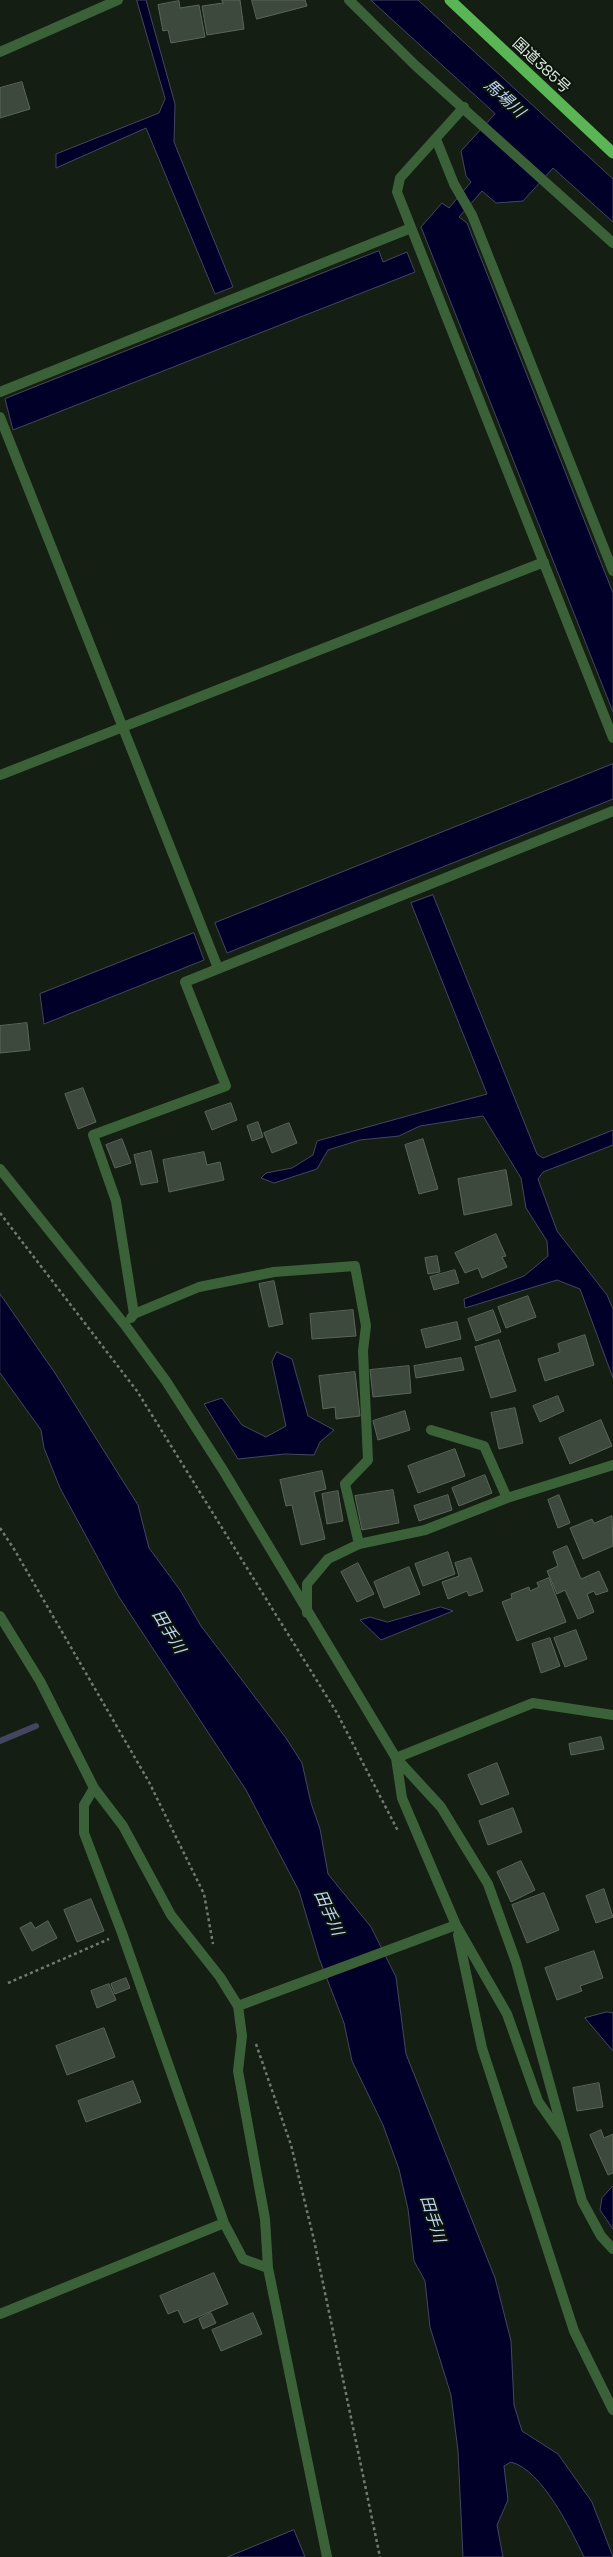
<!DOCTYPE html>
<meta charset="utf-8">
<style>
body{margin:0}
canvas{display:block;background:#141e13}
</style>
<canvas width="613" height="2557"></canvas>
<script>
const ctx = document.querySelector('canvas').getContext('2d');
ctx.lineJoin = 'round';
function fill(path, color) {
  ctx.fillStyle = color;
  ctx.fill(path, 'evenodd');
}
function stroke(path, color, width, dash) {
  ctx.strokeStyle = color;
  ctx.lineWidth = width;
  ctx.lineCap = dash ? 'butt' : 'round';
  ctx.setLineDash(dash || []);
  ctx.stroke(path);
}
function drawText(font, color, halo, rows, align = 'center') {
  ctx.font = font + ' "Space Grotesk","Noto Sans JP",sans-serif';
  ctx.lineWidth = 4;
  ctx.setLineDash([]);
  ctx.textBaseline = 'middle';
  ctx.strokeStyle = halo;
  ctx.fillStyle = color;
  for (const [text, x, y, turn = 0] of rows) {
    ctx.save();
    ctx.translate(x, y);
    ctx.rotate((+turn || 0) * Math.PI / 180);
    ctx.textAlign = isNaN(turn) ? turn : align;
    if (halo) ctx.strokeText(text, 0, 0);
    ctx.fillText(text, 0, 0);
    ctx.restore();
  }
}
const water = new Path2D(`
 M137,0H146L175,104L174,142L233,287L215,294L146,128L56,168V154L159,113L165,99Z
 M371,0H418L613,179V222L553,168L523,201L496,203L482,191L459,217L467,223L613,593V712L421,227L442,203L449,208L471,182L466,176L461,151L495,114Z
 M379,251L383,262L407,252L415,272L13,430L5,399Z
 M613,764V799L227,953L215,923Z
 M433,895L537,1154L543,1158L613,1130V1145L543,1172L538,1179L557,1231L607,1295L613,1309V1378L580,1289L557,1280L465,1308L464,1299L524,1276L548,1256L547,1241L526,1208L521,1178L483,1116L420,1126L399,1136L360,1140L328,1150L317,1169L274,1183L261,1178L266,1173L292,1168L313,1155L317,1141L487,1094L411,903Z
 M194,933L204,960L44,1024L40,994Z
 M0,1294L55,1373L138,1505L149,1548L180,1590L201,1626L286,1738L302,1763L311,1803L320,1829L328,1874L371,1927L396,1977L406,2054L495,2278L511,2341L514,2405L522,2431L558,2454L592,2502L613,2557H584C571,2530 542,2470 511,2462L504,2466L508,2500L497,2525L503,2557H463L458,2451L451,2395L430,2327L425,2281L414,2261L408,2209L399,2169L383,2125L352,2061L344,2023L319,1958L299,1891L246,1790L119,1597L60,1488L44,1448L41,1430L0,1373Z
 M277,1352L292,1359L308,1416L334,1430L320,1442L314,1455L285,1454L238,1459L204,1404L222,1398L242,1425L266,1437L286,1426L272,1362Z
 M441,1607L453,1611L381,1640L360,1620L370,1617L387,1622Z
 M607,2012L613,2013V2051L585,2018Z
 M613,2186V2229L600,2210L602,2198Z
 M294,2530L305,2557H228Z`);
const stream = new Path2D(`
 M0,1741L36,1726`);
const building = new Path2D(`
 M222,0H240L244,29L207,35L202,6L223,3Z
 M252,0H305L307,6L257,19Z
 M179,1L180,8L199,5L205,37L171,43L168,30L163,31L158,5Z
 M22,82L30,109L0,118V88Z
 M27,1023L30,1050L0,1053V1026Z
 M83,1088L96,1122L78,1129L65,1094Z
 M231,1103L237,1120L212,1130L205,1112Z
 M258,1122L263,1137L252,1141L247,1126Z
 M289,1123L297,1143L272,1153L264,1133Z
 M122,1139L131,1163L115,1168L106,1145Z
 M423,1139L438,1189L419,1194L405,1145Z
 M151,1151L158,1182L141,1185L134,1155Z
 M204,1152L207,1165L220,1162L224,1180L169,1192L163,1160Z
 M506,1170L512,1205L464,1215L458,1179Z
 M496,1234L506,1256L502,1257L507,1267L482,1278L478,1268L465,1273L455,1253Z
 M437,1256L440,1272L428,1274L425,1258Z
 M455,1270L459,1283L434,1290L430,1277Z
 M274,1281L283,1324L269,1327L259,1284Z
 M528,1296L536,1317L506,1328L498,1307Z
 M353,1310L356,1336L312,1339L310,1314Z
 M493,1310L501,1332L476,1341L468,1319Z
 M457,1322L461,1339L426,1348L421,1330Z
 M585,1335L594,1365L545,1381L538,1359L560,1352L558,1344Z
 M499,1340L516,1391L491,1398L475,1347Z
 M461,1358L464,1370L416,1378L414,1366Z
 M409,1366L411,1393L373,1397L370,1370Z
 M355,1372L360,1416L336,1419L335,1407L323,1409L319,1376Z
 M558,1396L564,1411L540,1422L533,1406Z
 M515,1408L523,1443L499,1449L491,1413Z
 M405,1411L410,1430L378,1440L373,1421Z
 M601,1420L612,1446L570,1464L559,1438Z
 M455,1449L465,1476L418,1493L408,1466Z
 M322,1471L326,1489L314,1492L325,1539L301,1545L292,1505L286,1506L280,1480Z
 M485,1475L492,1493L459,1506L452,1488Z
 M393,1490L399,1523L362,1530L355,1496Z
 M338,1491L343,1521L327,1524L322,1494Z
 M448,1495L452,1510L419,1521L414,1506Z
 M559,1495L570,1523L558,1528L548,1500Z
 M612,1516L613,1546L583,1559L570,1528L592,1519L594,1523Z
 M567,1546L581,1579L599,1571L608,1591L596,1595L594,1591L587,1594L594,1612L578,1619L565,1590L557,1594L547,1571L558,1566L553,1552Z
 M448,1552L455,1574L423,1586L415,1564Z
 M471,1558L483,1591L469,1596L467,1591L448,1599L442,1582L459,1576L455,1563Z
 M358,1563L374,1594L357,1602L341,1572Z
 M409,1567L420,1594L384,1608L374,1582Z
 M549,1578L566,1622L517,1641L502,1602L512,1598L511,1594L529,1587L530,1591L539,1587L537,1583Z
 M576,1630L587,1659L565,1667L554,1638Z
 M550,1638L560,1666L541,1673L532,1644Z
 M601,1737L604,1749L571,1755L569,1744Z
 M497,1763L509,1794L481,1805L468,1775Z
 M513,1808L522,1832L488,1845L479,1821Z
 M521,1861L535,1890L511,1902L497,1872Z
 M604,1889L613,1917L596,1923L586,1896Z
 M544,1893L559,1930L527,1943L512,1905Z
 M91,1899L104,1931L77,1942L64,1910Z
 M48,1921L57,1938L32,1951L20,1928L31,1922L35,1928Z
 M594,1951L603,1978L580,1986L582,1991L557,2000L545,1968Z
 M126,1978L130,1988L115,1994L111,1984Z
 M109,1984L116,2000L97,2008L91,1991Z
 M104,2028L115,2057L67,2075L56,2046Z
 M133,2081L141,2102L86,2122L78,2101Z
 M599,2083L603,2107L577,2111L573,2088Z
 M601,2130L604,2138L613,2134V2173L608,2175L590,2135Z
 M214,2273L228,2304L184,2323L178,2310L168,2314L160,2296Z
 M211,2313L216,2323L203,2329L199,2319Z
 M253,2313L262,2334L221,2351L212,2330Z`);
const path = new Path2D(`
 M0,1213L137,1391L337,1713L398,1831
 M0,1528L14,1549L149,1782L204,1894L213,1944
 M8,1983L109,1939
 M256,2044L291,2145L314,2240L380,2557`);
const minor = new Path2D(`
 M349,0L416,66L613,243
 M0,52L118,0
 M464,107L400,178L397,192L613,738
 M436,139L454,184L472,215L613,571
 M0,392L411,228
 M0,417L218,968
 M0,775L544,562
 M0,1169L125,1325L166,1381L223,1470L396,1758L402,1798L456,1925L507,2014L538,2101L564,2138
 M134,1314L116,1201L93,1135L226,1086L185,982L613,811
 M131,1318L134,1314L199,1287L274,1272L355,1266L366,1326L363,1351L368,1460L345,1484L359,1544
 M507,1498L613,1465
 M307,1613V1584L328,1559L359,1544L425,1530L507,1498L484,1446L431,1430
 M0,1616L40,1681L94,1788L123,1826L171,1915L220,1977L238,2006L242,2036L238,2071L265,2219L268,2268L327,2557
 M613,1715L533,1703L396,1758L441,1807L488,1884L516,1962L582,2201L601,2236L613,2249
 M94,1788L84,1805V1833L122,1933L224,2223L243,2259L268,2268
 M458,1935L482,2048L574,2331L613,2410
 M238,2006L456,1925
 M0,2314L224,2223`);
const trunk = new Path2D(`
 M450,0L613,153`);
const streetNames = [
 ["国道385号",541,66,43]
];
const waterNames = [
 ["馬場川",504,99,42],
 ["田手川",168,1632,59],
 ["田手川",328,1913,66],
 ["田手川",432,2219,72]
];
fill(water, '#010028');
stroke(water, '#44465f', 1);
stroke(stream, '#44465f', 6);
fill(building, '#3e493d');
stroke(building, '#5a6659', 1);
stroke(path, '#717a70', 2.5, [3, 3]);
stroke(minor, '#3b6138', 10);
stroke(trunk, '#5ab554', 11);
drawText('15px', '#e1e8e0', '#0b150b', streetNames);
drawText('italic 16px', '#c3d4fa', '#0b150b', waterNames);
</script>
